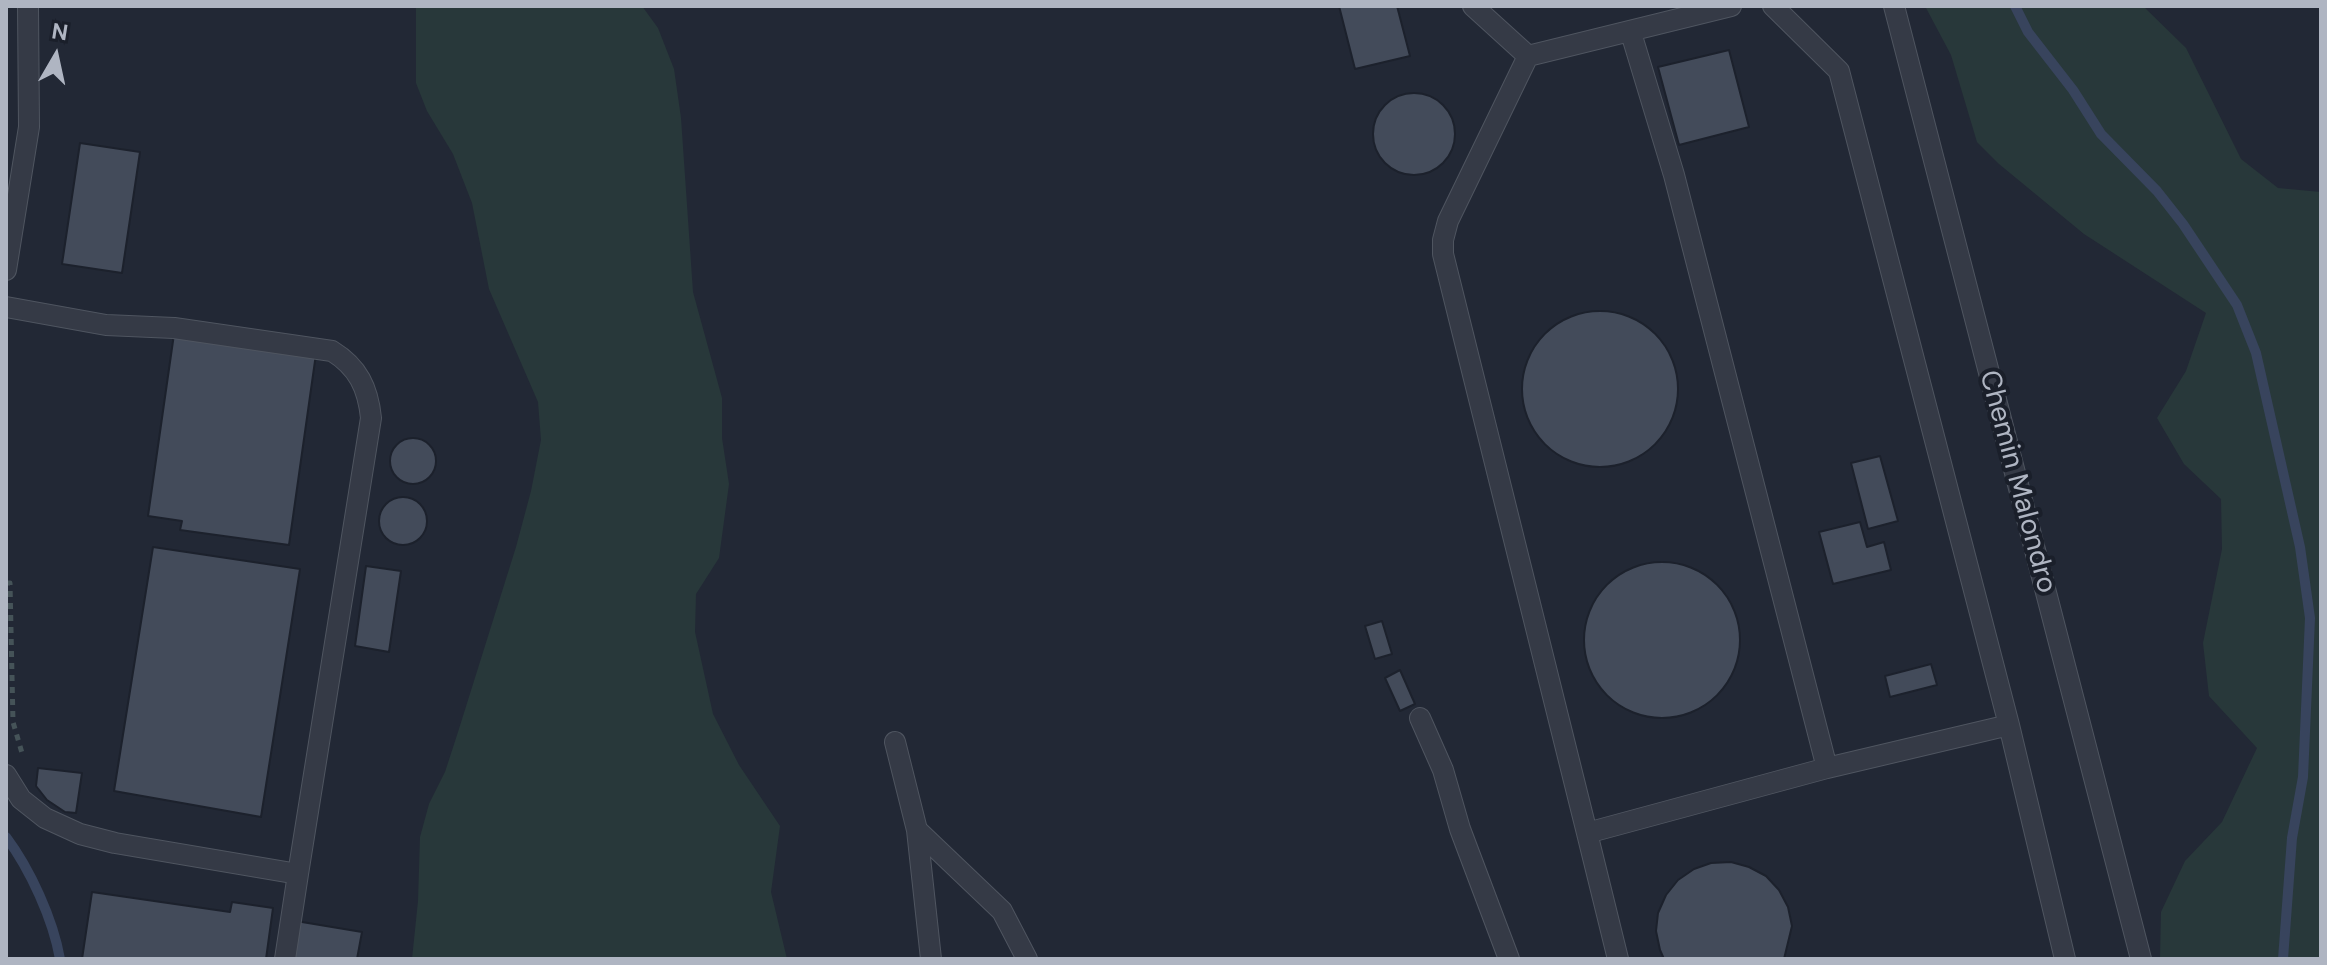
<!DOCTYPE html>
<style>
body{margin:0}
#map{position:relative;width:2327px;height:965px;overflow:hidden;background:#222835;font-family:"DM Sans",sans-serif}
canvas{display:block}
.frame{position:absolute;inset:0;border:8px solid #afb5c2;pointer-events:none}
.north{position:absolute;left:16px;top:16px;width:80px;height:80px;-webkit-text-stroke:6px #1a1f2a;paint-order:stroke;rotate:9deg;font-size:22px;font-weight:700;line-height:32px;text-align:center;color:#afb5c2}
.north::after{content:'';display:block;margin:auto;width:28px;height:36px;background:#afb5c2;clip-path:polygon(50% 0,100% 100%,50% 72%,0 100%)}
</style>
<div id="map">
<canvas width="2327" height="965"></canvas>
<div class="frame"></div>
<div class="north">N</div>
</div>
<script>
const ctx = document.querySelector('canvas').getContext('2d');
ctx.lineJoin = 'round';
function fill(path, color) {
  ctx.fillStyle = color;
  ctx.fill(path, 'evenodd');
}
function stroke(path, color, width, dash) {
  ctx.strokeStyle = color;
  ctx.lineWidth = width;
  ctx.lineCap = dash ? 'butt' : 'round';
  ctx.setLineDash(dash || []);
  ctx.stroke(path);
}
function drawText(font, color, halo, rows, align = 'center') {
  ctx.font = font + ' "DM Sans",sans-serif';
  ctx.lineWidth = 8;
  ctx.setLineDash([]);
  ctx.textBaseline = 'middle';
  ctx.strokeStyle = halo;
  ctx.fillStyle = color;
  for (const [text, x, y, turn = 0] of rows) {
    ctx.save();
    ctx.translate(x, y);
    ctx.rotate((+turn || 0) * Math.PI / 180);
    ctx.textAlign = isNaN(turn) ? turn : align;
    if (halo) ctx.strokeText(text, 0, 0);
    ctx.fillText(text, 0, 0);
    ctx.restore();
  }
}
const green = new Path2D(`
 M416,6H642L658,28L674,69L681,118L693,292L722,398V438L729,484L719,558L696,594L695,632L713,714L739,765L780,826L771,892L787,959H412L418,901L420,837L429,804L445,772L458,732L516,547L531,491L541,440L538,402L489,289L472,203L453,154L427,111L416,83Z
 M1925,6H2143L2186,48L2241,159L2278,188L2321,192V959H2160L2161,912L2185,861L2222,822L2257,748L2209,696L2203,643L2222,549L2221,499L2184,464L2157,418L2186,371L2206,313L2084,234L1999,164L1977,142L1951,55Z`);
const stream = new Path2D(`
 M2015,6L2028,32L2073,90L2101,134L2157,191L2183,224L2237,305L2256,353L2300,547L2310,618L2303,777L2292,838L2283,959
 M6,837C30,869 53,919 60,959`);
const building = new Path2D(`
 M1339,6H1397L1410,56L1355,69Z
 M1729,50L1749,127L1679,145L1658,67Z
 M1373 134a41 41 0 1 1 82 0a41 41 0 1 1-82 0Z
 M80,143L140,152L122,273L62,264Z
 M1522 389a78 78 0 1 1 156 0a78 78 0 1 1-156 0Z
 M174,334L316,354L289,545L180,530L182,521L148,516Z
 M390 461a23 23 0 1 1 46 0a23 23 0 1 1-46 0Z
 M1880,456L1898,521L1868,529L1851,463Z
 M379 521a24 24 0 1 1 48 0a24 24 0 1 1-48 0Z
 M1860,522L1867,547L1884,542L1891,570L1833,584L1819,532Z
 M153,547L300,569L261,817L114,791Z
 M1584 640a78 78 0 1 1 156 0a78 78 0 1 1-156 0Z
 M366,566L401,571L389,652L355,646Z
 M1382,621L1392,654L1375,659L1365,626Z
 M1931,664L1937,685L1890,697L1885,676Z
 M1400,670L1415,704L1400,711L1385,678Z
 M38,768L82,773L76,813L65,812L47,800L36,786Z
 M1731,862L1749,867L1766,876L1779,890L1788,907L1792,926L1784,959H1664L1660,950L1656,931L1658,913L1666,895L1678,880L1694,869L1711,863Z
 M92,892L230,912L232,902L273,908L266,959H82Z
 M296,921L362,932L357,959H290Z`);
const path = new Path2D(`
 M6,583H10L13,722L22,753`);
const lane = new Path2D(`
 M1473,6L1528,56L1731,6
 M1894,6L2141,959
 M1631,33L1674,175L1827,768L2009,725L1839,71L1773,6
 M1528,56L1448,221L1443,240V254L1587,833L1827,768
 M6,270L29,127L28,6
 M6,307L106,325L174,328L332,351C358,367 368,388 371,418L298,874L115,843L80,834L45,818L21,799L6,775
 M1420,718L1443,770L1460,829L1509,959
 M2009,725L2065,959
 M895,742L917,830L1002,911L1027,959
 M917,830L931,959
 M1587,833L1618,959
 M285,959L298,874`);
const streetNames = [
 ["Chemin Malondro",2017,482,75]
];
fill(green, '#28383a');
stroke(stream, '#38445d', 10);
fill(building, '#434b5a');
stroke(building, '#1c212c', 2);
stroke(lane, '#4f5560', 22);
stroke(path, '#455358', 5, [6, 6]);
stroke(lane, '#353a46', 20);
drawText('28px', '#afb5c2', '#1a1f2a', streetNames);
</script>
